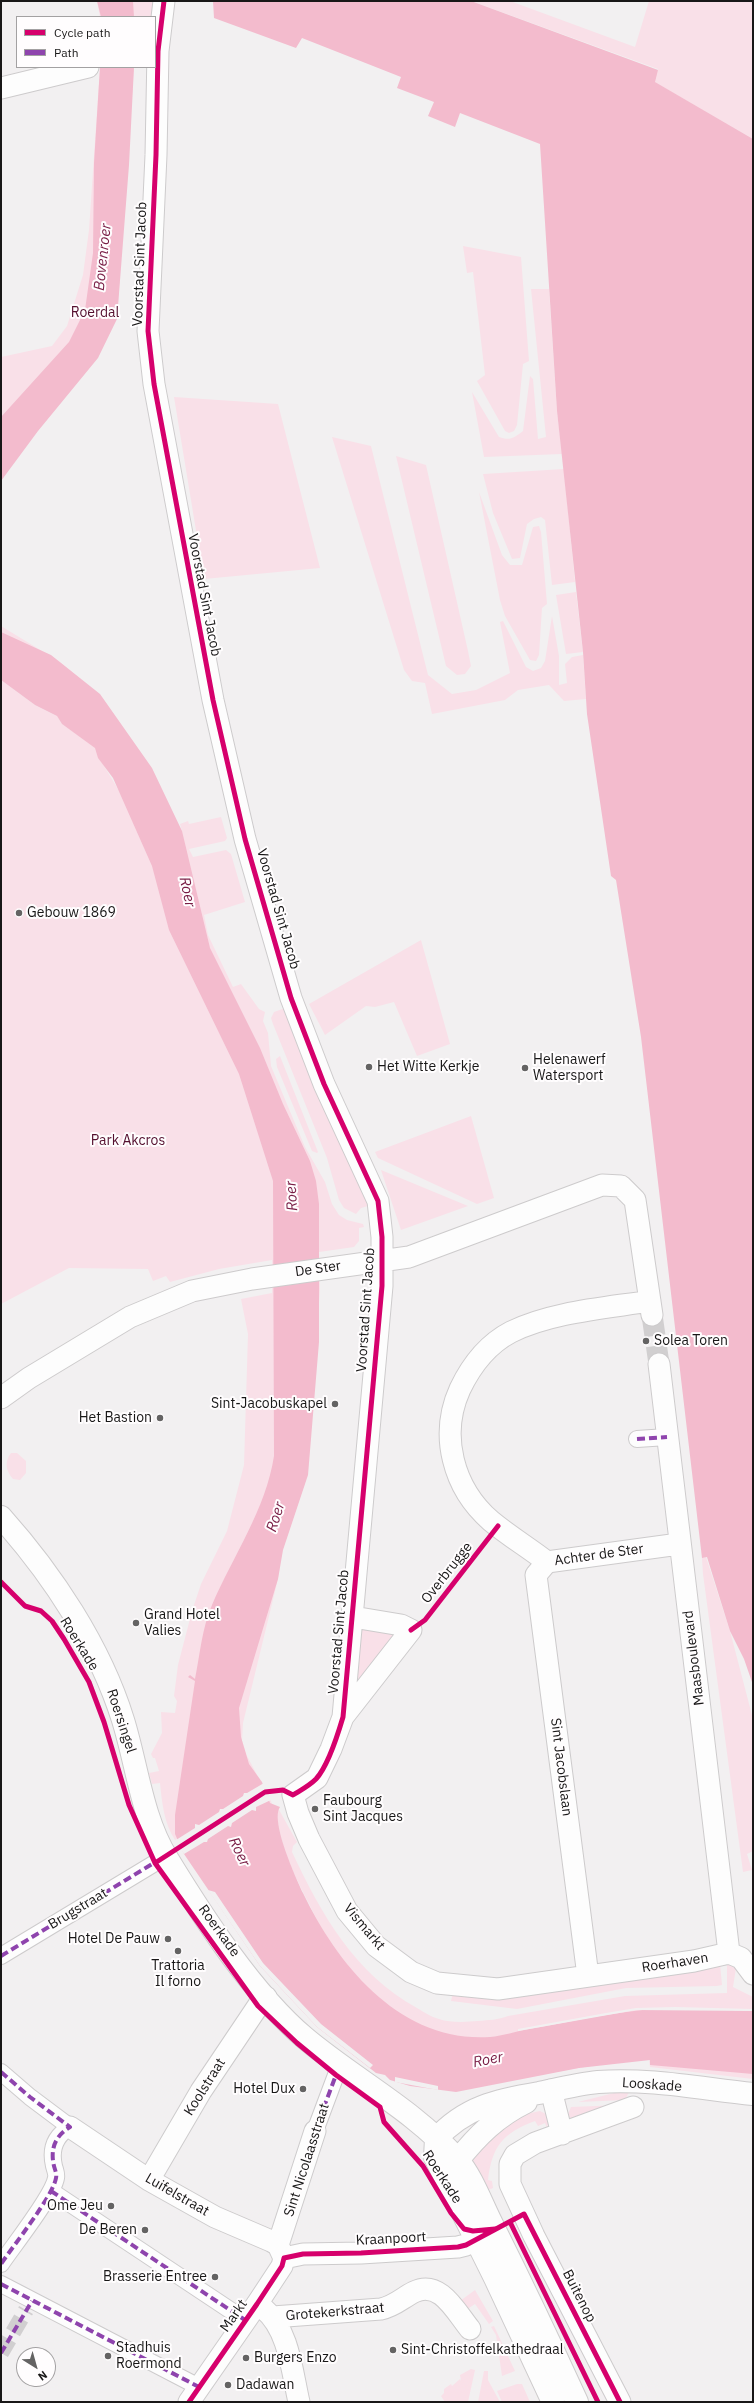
<!DOCTYPE html>
<style>
body{margin:0}
#map{position:relative;width:754px;height:2403px;overflow:hidden;background:#f2f0f1;font-family:"IBM Plex Sans",sans-serif}
canvas{display:block}
.frame{position:absolute;inset:0;border:2px solid #181717;pointer-events:none}
.legend{position:absolute;left:16px;top:16px;width:140px;height:52px;box-sizing:border-box;background:#fffdfe;border:1px solid #a3a1a2;margin:0;padding:5px 7px;list-style:none;font-size:12px;color:#181717}
.legend li{display:flex;align-items:center;gap:8px;height:20px}
.legend b{width:20px;border:1px solid #a3a1a2}
.north{position:absolute;left:16px;top:2347px;width:40px;height:40px;box-sizing:border-box;background:#fffdfe;border:1px solid #a3a1a2;border-radius:50%;rotate:143deg;font-size:11px;font-weight:700;line-height:16px;text-align:center;color:#181717}
.north::after{content:'';display:block;margin:auto;width:14px;height:18px;background:#646363;clip-path:polygon(50% 0,100% 100%,50% 72%,0 100%)}
</style>
<div id="map">
<canvas width="754" height="2403"></canvas>
<div class="frame"></div>
<ul class="legend">
<li><b style="height:5px;background:#d6006c"></b>Cycle path</li>
<li><b style="height:5px;background:#8e44ad"></b>Path</li>
</ul>
<div class="north">N</div>
</div>
<script>
const ctx = document.querySelector('canvas').getContext('2d');
ctx.lineJoin = 'round';
function fill(path, color) {
  ctx.fillStyle = color;
  ctx.fill(path, 'evenodd');
}
function stroke(path, color, width, dash) {
  ctx.strokeStyle = color;
  ctx.lineWidth = width;
  ctx.lineCap = dash ? 'butt' : 'round';
  ctx.setLineDash(dash || []);
  ctx.stroke(path);
}
function drawText(font, color, halo, rows, align = 'center') {
  ctx.font = font + ' "IBM Plex Sans",sans-serif';
  ctx.lineWidth = 4;
  ctx.setLineDash([]);
  ctx.textBaseline = 'middle';
  ctx.strokeStyle = halo;
  ctx.fillStyle = color;
  for (const [text, x, y, turn = 0] of rows) {
    ctx.save();
    ctx.translate(x, y);
    ctx.rotate((+turn || 0) * Math.PI / 180);
    ctx.textAlign = isNaN(turn) ? turn : align;
    if (halo) ctx.strokeText(text, 0, 0);
    ctx.fillText(text, 0, 0);
    ctx.restore();
  }
}
const green = new Path2D(`
 M97,1H155L153,17H100Z
 M471,1H510L635,47L649,1H753V139L654,82L658,69Z
 M100,67H134L117,319L1,465V357L52,346L67,326L83,275L89,230Z
 M463,246L521,257L529,361L523,364L517,425L514,431L509,433L505,431L477,381L485,375L473,272L467,273Z
 M531,289H549L557,411L562,454L484,457L472,392L499,437C510,441 514,438 523,431L530,376L533,379L538,439L546,437Z
 M174,397L278,404L320,568L204,579Z
 M332,437L371,446L428,675L452,694L476,690L510,673L500,622L503,621L526,667L533,671L541,668L545,661L552,616L559,656V685L567,683L565,664L572,657L583,655L586,699L564,701L549,685L518,690L505,700L432,714L425,683L412,681L404,670Z
 M396,456L426,465L468,651L471,666L465,674L457,675L446,666Z
 M564,469L575,582L552,585L545,520L541,517L534,519L527,524L520,558L512,559L493,513L483,474Z
 M479,492L502,555L510,565H522L533,527L539,526L541,532L547,604L542,608L539,655L536,661L530,660L505,616L500,600Z
 M576,592L583,652L566,654L556,595Z
 M1,626L60,662L84,682L182,831L180,824L188,821L189,824L221,817L227,838L225,841L189,849L193,857L226,850L231,854L245,902L204,915L208,935L233,987L241,984L259,1009L265,1012L263,1021L268,1033L271,1066L305,1147L325,1182L332,1204L339,1215L347,1220L363,1224L364,1227L359,1228V1241L354,1247L319,1252L320,1289L307,1471L282,1550L278,1579L243,1723L242,1741L247,1756L271,1801L293,1880L317,1920C303,1890 273,1841 278,1808L297,1842L293,1846L292,1852C321,1914 355,1974 417,2008C424,2012 431,2017 439,2019C450,2023 467,2022 478,2021C489,2020 498,2020 508,2016L625,1996L727,1993V1963L736,1968L733,1987L753,1997V2079L650,2067L649,2060L608,2063L456,2089L177,1839L175,1840C164,1823 162,1803 160,1783L152,1784L149,1773L159,1771L155,1758H153L151,1754L162,1733L161,1712L175,1713L177,1701L174,1696L178,1665L192,1611L201,1584L227,1531L244,1465L248,1334L241,1299L272,1293V1260L219,1269L170,1282L166,1276L153,1281L148,1269L69,1268L1,1304V680L35,705L57,716L62,724L83,738L55,712L1,678ZM98,756L128,796L165,892L124,799Z
 M421,940L450,1044L417,1056L394,1002L375,1007L366,1006L325,1035L309,1004Z
 M288,1007L364,1191L368,1206L361,1208L356,1214L344,1208L339,1200L327,1158L273,1024L271,1018L274,1012Z
 M280,1056L318,1152L317,1153L312,1151L277,1067L276,1059Z
 M471,1116L494,1198L477,1204L378,1158L375,1152Z
 M381,1170L468,1206L401,1230Z
 M11,1453H17L26,1461V1473L20,1480L13,1479C6,1471 4,1462 11,1453Z
 M706,1557L730,1631L753,1719V1851L747,1854L752,1870L743,1872L703,1574L702,1558Z
 M359,1625L399,1632L353,1691Z
 M720,1964L722,1985L717,1986L626,1988L517,2009L451,2001L453,1993L566,1986L709,1969Z
 M618,2092H629L625,2100L578,2102Z
 M621,2105L571,2119L568,2114L571,2107Z
 M540,2111L550,2116L547,2128L545,2123L538,2126L535,2121C503,2133 492,2146 488,2180L492,2181L493,2188L483,2192L475,2176L473,2158L512,2117Z
 M475,2290L493,2321L489,2324L475,2304L466,2310L460,2301Z
 M494,2326L515,2371L502,2376L496,2335L491,2327Z
 M471,2369L475,2370L468,2402H445L441,2396L444,2393V2389L451,2384L452,2386L460,2379L461,2381L460,2375Z
 M484,2371H488V2380L500,2402H478Z
 M517,2384H522L530,2402H502L497,2391Z`);
const water = new Path2D(`
 M97,1H133L134,17H101Z
 M213,1H471L658,70L655,82L753,139V1685L744,1659L730,1631L707,1557L702,1558L641,1037L616,880L611,876L587,714L583,652L557,411L540,144L460,113L455,127L428,116L434,102L397,88L401,77L302,38L296,48L214,18Z
 M100,67H134L129,165L117,319L98,358L38,431L1,481V417L69,342L85,310L93,253L94,163Z
 M1,632L51,655L100,694L152,768L182,831L210,948L260,1048L283,1104L310,1161L316,1181L319,1204V1342L308,1475L283,1550L278,1579L239,1708L241,1737L249,1764L262,1782L270,1803L280,1807C270,1821 296,1878 303,1893C338,1966 401,2043 490,2037C503,2036 516,2031 529,2029C564,2023 599,2015 634,2011C673,2006 714,2010 753,2011V2074L650,2065V2060L579,2068L456,2092L410,2086L390,2080L385,2075L376,2073L317,2027L260,1966L184,1854L175,1834V1815L195,1681L188,1677L190,1675L195,1679C200,1654 202,1628 212,1605C233,1556 266,1509 274,1456L273,1181L239,1074L169,930L152,866L113,778L98,758L95,748L62,724L57,716L35,705L1,680Z`);
const pier = new Path2D(`
 M264,1783L271,1800L256,1807V1811L252,1810L232,1823L231,1827L228,1826L208,1839L207,1842H204L184,1854L176,1840L195,1828V1824L199,1825L219,1812L220,1809H223L243,1796L244,1793H247Z
 M208,1890L215,1892L263,1963L321,2024L373,2065L370,2068L317,2027L260,1966Z
 M675,2007L753,2009V2011L636,2010L518,2031V2029L606,2013L636,2008Z
 M395,2077L438,2086V2090L395,2082Z`);
const pedestrianTunnel = new Path2D(`
 M1,2353L26,2310`);
const minorTunnel = new Path2D(`
 M652,1315L659,1364`);
const pedestrian = new Path2D(`
 M637,1439L667,1437
 M1,1956L155,1863
 M1,2072L30,2097L70,2127C55,2136 50,2149 54,2166C55,2170 57,2174 56,2178C53,2196 13,2246 1,2264
 M315,2131L336,2075
 M51,2191L245,2320
 M1,2284L199,2387`);
const minor = new Path2D(`
 M164,1L158,51L156,155L148,331L154,384L213,700L245,839L291,998L324,1084L378,1201L382,1237V1286L343,1717L331,1749L317,1778L293,1795L298,1813L309,1839L347,1911L376,1946L411,1972L437,1983L498,1989L694,1961L729,1953L741,1958L753,1974
 M1,88L88,67
 M650,1301C606,1308 551,1312 511,1332C488,1344 471,1366 460,1389C439,1435 453,1488 491,1521C509,1536 529,1548 547,1562L679,1544
 M659,1364L729,1953
 M1,1398L29,1378L130,1317L192,1291L252,1279L409,1257L602,1185L621,1186L635,1200L652,1315
 M547,1562L536,1575L588,1976
 M343,1717L411,1630L401,1625L353,1617
 M551,2090L562,2134
 M70,2127L149,2180L215,2217L271,2241L278,2245L284,2258
 M149,2180L201,2091L258,2006L266,1997
 M278,2245L315,2131
 M284,2258L303,2254L361,2253L458,2247L466,2245L491,2232
 M264,2309C289,2330 292,2372 299,2402
 M273,2317L381,2309C395,2306 402,2298 414,2292C440,2279 456,2312 470,2329
 M189,2402L257,2304L282,2266L284,2258
 M620,2402L534,2236L510,2184V2164L515,2155L535,2143L633,2107`);
const secondary = new Path2D(`
 M1,1517C52,1574 100,1646 123,1720C137,1765 142,1818 167,1858C203,1917 253,1994 305,2038C355,2080 414,2110 457,2159C473,2178 482,2205 493,2226C522,2284 550,2343 577,2402
 M436,2139C465,2107 497,2100 539,2093C558,2089 578,2084 598,2082C649,2078 703,2089 753,2094
 M436,2139L435,2157L495,2278L553,2402
 M458,2160C477,2136 497,2116 526,2102`);
const quiet = new Path2D(`
 M637,1439L667,1437
 M1,1956L157,1861
 M1,2072L30,2097L70,2127C55,2136 50,2149 54,2166C55,2170 57,2174 56,2178C53,2196 13,2246 1,2264
 M315,2131L336,2075
 M51,2191L245,2320
 M1,2284L199,2387
 M1,2353L32,2301`);
const cycleway = new Path2D(`
 M1,1582L25,1606L41,1611L52,1621L64,1639L89,1682L104,1722L129,1805L155,1863L258,2006L297,2043L336,2075L380,2107L384,2122L423,2166L451,2213L464,2229L473,2231L495,2229
 M411,1630L425,1620L498,1526
 M155,1863L265,1792L283,1790L293,1795C301,1790 309,1786 316,1779C328,1766 338,1734 343,1717L382,1286V1237L378,1201L324,1084L291,998L245,839L213,700L154,384L148,331L156,155L158,51L164,1
 M510,2222L598,2402
 M189,2402L257,2304L282,2266L284,2258L303,2254L361,2253L458,2247L466,2245L524,2214L620,2402`);
const markers = [
 [19,913,4,"#646363"],
 [369,1067,4,"#646363"],
 [525,1068,4,"#646363"],
 [646,1341,4,"#646363"],
 [335,1404,4,"#646363"],
 [160,1418,4,"#646363"],
 [136,1623,4,"#646363"],
 [315,1809,4,"#646363"],
 [168,1939,4,"#646363"],
 [178,1951,4,"#646363"],
 [303,2089,4,"#646363"],
 [111,2206,4,"#646363"],
 [145,2230,4,"#646363"],
 [215,2277,4,"#646363"],
 [393,2350,4,"#646363"],
 [108,2356,4,"#646363"],
 [246,2358,4,"#646363"],
 [228,2385,4,"#646363"]
];
const streetNames = [
 ["Voorstad Sint Jacob",140,264,-88],
 ["Voorstad Sint Jacob",204,595,79],
 ["Voorstad Sint Jacob",278,909,74],
 ["De Ster",318,1269,-8],
 ["Voorstad Sint Jacob",366,1310,-86],
 ["Achter de Ster",599,1555,-8],
 ["Overbrugge",447,1573,-52],
 ["Voorstad Sint Jacob",339,1632,-85],
 ["Roerkade",79,1644,58],
 ["Maasboulevard",694,1658,-97],
 ["Roersingel",121,1721,72],
 ["Sint Jacobslaan",561,1767,83],
 ["Brugstraat",78,1909,-31],
 ["Vismarkt",364,1927,50],
 ["Roerkade",219,1931,54],
 ["Roerhaven",675,1963,-9],
 ["Looskade",652,2085,4],
 ["Koolstraat",205,2087,-58],
 ["Sint Nicolaasstraat",307,2160,-72],
 ["Roerkade",442,2177,57],
 ["Luifelstraat",177,2195,30],
 ["Kraanpoort",391,2239,-3],
 ["Buitenop",579,2296,63],
 ["Grotekerkstraat",335,2312,-5],
 ["Markt",234,2316,-55]
];
const parkNames = [
 ["Roerdal",95,313],
 ["Park Akcros",128,1141]
];
const poiNames = [
 ["Gebouw 1869",27,913],
 ["Helenawerf",533,1060],
 ["Watersport",533,1076],
 ["Het Witte Kerkje",377,1067],
 ["Solea Toren",654,1341],
 ["Sint-Jacobuskapel",327,1404,"right"],
 ["Het Bastion",152,1418,"right"],
 ["Grand Hotel",144,1615],
 ["Valies",144,1631],
 ["Faubourg",323,1801],
 ["Sint Jacques",323,1817],
 ["Hotel De Pauw",160,1939,"right"],
 ["Trattoria",178,1966,"center"],
 ["Il forno",178,1982,"center"],
 ["Hotel Dux",295,2089,"right"],
 ["Ome Jeu",103,2206,"right"],
 ["De Beren",137,2230,"right"],
 ["Brasserie Entree",207,2277,"right"],
 ["Stadhuis",116,2348],
 ["Roermond",116,2364],
 ["Sint-Christoffelkathedraal",401,2350],
 ["Burgers Enzo",254,2358],
 ["Dadawan",236,2385]
];
const waterNames = [
 ["Bovenroer",103,257,-84],
 ["Roer",187,892,78],
 ["Roer",292,1196,-94],
 ["Roer",276,1517,-72],
 ["Roer",239,1852,64],
 ["Roer",488,2060,-11]
];
fill(green, '#f9e0e8');
fill(water, '#f3bbcd');
fill(pier, '#f2f0f1');
stroke(pedestrianTunnel, '#d1cfd0', 16, [16, 8]);
stroke(minorTunnel, '#d1cfd0', 21, [21, 10]);
stroke(pedestrian, '#cdcbcc', 18);
stroke(minor, '#cdcbcc', 23);
stroke(secondary, '#cdcbcc', 24);
stroke(pedestrian, '#fdfdfd', 16);
stroke(minor, '#fdfdfd', 21);
stroke(secondary, '#fdfdfd', 22);
stroke(quiet, '#8e44ad', 4, [8, 4]);
stroke(cycleway, '#d6006c', 5);
for (const [x, y, r, color] of markers) {
  const dot = new Path2D();
  dot.arc(x, y, r, 0, 2 * Math.PI);
  ctx.fillStyle = color;
  ctx.fill(dot);
  stroke(dot, '#fffdfe', 1.5);
}
drawText('14px', '#181717', '#fffdfe', streetNames);
drawText('14px', '#55102f', '#fffdfe', parkNames);
drawText('14px', '#181717', '#fffdfe', poiNames, 'left');
drawText('italic 15px', '#791d45', '#fffdfe', waterNames);
</script>
